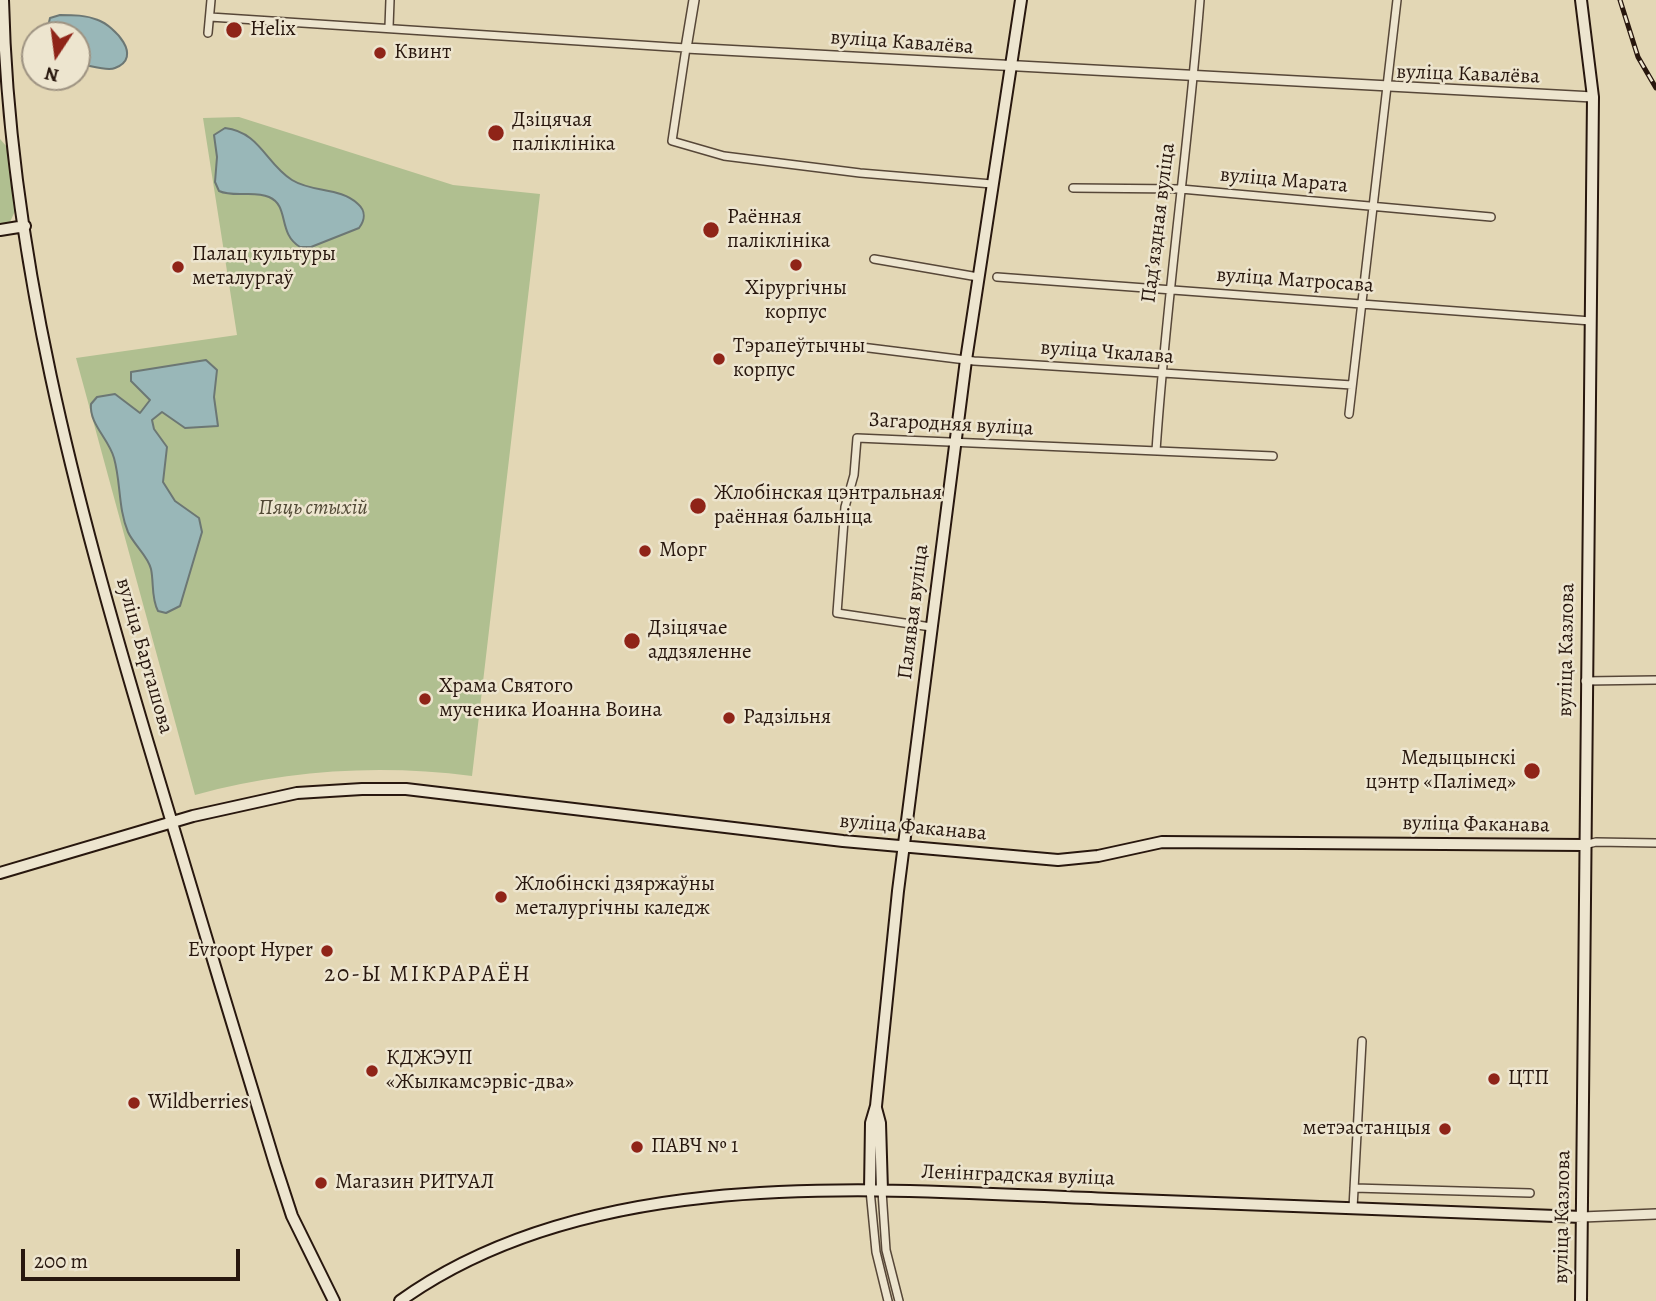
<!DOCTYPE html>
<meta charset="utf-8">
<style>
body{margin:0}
#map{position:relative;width:1656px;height:1301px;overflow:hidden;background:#e3d7b5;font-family:Alegreya,serif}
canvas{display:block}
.north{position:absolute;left:21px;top:21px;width:70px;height:70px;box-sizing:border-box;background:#ede5cf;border:2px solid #9e9382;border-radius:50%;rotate:193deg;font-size:19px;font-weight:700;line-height:28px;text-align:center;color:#28170e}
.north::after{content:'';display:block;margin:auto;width:24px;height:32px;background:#8f2418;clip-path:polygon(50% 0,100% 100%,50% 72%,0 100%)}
.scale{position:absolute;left:21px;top:1249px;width:219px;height:32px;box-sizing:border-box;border:4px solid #28170e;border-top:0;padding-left:9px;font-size:21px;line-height:24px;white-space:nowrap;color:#28170e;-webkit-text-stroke:5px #ede5cf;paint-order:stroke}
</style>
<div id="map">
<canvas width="1656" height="1301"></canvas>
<div class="north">N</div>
<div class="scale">200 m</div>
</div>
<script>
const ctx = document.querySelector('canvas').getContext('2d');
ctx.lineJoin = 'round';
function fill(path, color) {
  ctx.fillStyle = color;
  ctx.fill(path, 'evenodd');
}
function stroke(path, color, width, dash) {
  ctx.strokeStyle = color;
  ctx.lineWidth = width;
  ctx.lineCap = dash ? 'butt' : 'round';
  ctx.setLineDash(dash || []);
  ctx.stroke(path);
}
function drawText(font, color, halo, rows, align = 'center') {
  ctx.font = font + ' Alegreya,serif';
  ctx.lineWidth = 5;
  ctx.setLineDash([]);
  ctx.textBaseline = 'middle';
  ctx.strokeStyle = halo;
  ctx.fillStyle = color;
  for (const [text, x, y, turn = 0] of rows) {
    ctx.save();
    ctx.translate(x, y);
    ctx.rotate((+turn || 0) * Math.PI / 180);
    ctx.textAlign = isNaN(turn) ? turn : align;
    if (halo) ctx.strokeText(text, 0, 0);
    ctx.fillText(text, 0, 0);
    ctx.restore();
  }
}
const green = new Path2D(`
 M239,117L453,185L540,194L472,776C378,764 286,770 195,795L76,358L237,335L203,118Z
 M0,139L7,147L15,211L10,222L0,226Z`);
const water = new Path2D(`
 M60,15C73,15 86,15 98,20C114,26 144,57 115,68C106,72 88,64 77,64V35H46L50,18Z
 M225,128C260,132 266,164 292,180C313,193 340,187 358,204C366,211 365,220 359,228L311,247H300C277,233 290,206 269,197C253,190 235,198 219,191L215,182L217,157L214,135Z
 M206,360L217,370L214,397L218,426L185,428L162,412L152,420L154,429L167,447L163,482L175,501L199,518L202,532L180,606L166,613L158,611C151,598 154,583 151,569C148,556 134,545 128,532C118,508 121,483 114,458C109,439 89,424 91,404L97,397L115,394L140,413L150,400L131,381V372Z`);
const minor = new Path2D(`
 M210,17L686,48L672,141L724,156L860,173L992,184
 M389,27L390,0
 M208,33L211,0
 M1073,188L1181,189L1491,217
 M874,259L978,277
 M997,277L1591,321
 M861,347L974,361L1352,385
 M1349,414L1397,0
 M1156,451C1166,300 1188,151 1200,0
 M931,627L837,613L845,507L854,475L857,438L1273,456
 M1585,681L1656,680
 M1584,845L1596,842L1656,843
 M1354,1188L1530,1193
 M870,1190L876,1252L888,1301
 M882,1191L886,1250L899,1301
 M1353,1208L1362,1041`);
const tertiary = new Path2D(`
 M694,0L686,48L1593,97
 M1582,1217L1656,1214`);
const secondary = new Path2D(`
 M3,0C9,254 76,501 148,743C190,883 232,1024 275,1164L292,1216L334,1301
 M1581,0L1593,97L1581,1301
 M0,230L25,226
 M0,873L193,816L297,793L362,789H406L843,841L1058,860L1098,856L1162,842L1584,845
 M876,1108L880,1123L882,1191
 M870,1190L871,1123L876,1106L898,891L966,360L1021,0
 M400,1301C595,1161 883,1190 1110,1199C1268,1205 1425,1212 1582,1217`);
const rail = new Path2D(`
 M1620,0L1638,57L1656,88`);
const markers = [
 [234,30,9,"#8f2418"],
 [380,53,7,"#8f2418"],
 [496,133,9,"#8f2418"],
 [711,230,9,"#8f2418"],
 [796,265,7,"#8f2418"],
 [178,267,7,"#8f2418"],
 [719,359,7,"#8f2418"],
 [698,506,9,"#8f2418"],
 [645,551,7,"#8f2418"],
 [632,641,9,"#8f2418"],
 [425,699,7,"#8f2418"],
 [729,718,7,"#8f2418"],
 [1532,771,9,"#8f2418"],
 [501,897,7,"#8f2418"],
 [327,951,7,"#8f2418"],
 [372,1071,7,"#8f2418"],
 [1494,1079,7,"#8f2418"],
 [134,1103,7,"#8f2418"],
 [1445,1129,7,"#8f2418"],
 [637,1147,7,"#8f2418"],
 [321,1183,7,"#8f2418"]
];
const poiNames = [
 ["Helix",250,30],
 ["Квинт",394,53],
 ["Дзіцячая",512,121],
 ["паліклініка",512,145],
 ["Раённая",727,218],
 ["паліклініка",727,242],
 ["Палац культуры",192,255],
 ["металургаў",192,279],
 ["Хірургічны",796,289,"center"],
 ["корпус",796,313,"center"],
 ["Тэрапеўтычны",733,347],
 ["корпус",733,371],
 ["Жлобінская цэнтральная",714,494],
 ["раённая бальніца",714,518],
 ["Морг",659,551],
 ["Дзіцячае",648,629],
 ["аддзяленне",648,653],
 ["Храма Святого",439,687],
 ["мученика Иоанна Воина",439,711],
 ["Радзільня",743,718],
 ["Медыцынскі",1516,759,"right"],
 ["цэнтр «Палімед»",1516,783,"right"],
 ["Жлобінскі дзяржаўны",515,885],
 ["металургічны каледж",515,909],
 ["Evroopt Hyper",313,951,"right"],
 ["КДЖЭУП",386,1059],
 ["«Жылкамсэрвіс-два»",386,1083],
 ["ЦТП",1508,1079],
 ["Wildberries",148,1103],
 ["метэастанцыя",1431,1129,"right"],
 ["ПАВЧ № 1",651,1147],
 ["Магазин РИТУАЛ",335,1183]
];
const streetNames = [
 ["вуліца Кавалёва",902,43,4],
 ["вуліца Кавалёва",1468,75,2],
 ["вуліца Марата",1284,181,5],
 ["Падʼяздная вуліца",1159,223,-83],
 ["вуліца Матросава",1295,281,4],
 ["вуліца Чкалава",1107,353,4],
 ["Загародняя вуліца",951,425,3],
 ["Палявая вуліца",914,612,-83],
 ["вуліца Казлова",1567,650,-89],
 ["вуліца Барташова",144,656,74],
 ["вуліца Факанава",1476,825,1],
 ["вуліца Факанава",913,828,5],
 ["Ленінградская вуліца",1018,1176,2],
 ["вуліца Казлова",1563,1217,-89]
];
const parkNames = [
 ["Пяць стыхій",313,509]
];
const neighbourhoodNames = [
 ["20-Ы МІКРАРАЁН",428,975]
];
fill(green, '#b0bf90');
fill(water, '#99b7b8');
stroke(water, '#6c7774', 2);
stroke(minor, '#574738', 10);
stroke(tertiary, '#574738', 12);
stroke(secondary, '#28170e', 14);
stroke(minor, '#ede5cf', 7);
stroke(tertiary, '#ede5cf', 9);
stroke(secondary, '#ede5cf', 10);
stroke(rail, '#28170e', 5);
stroke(rail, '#ede5cf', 2.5, [8]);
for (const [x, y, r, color] of markers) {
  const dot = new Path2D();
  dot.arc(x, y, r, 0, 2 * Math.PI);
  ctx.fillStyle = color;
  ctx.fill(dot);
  stroke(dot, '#ede5cf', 2.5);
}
drawText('21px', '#28170e', '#ede5cf', poiNames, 'left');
drawText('21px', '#28170e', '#ede5cf', streetNames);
drawText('italic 21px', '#514935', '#ede5cf', parkNames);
ctx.letterSpacing = '2px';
drawText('23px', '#28170e', '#ede5cf', neighbourhoodNames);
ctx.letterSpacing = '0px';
</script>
